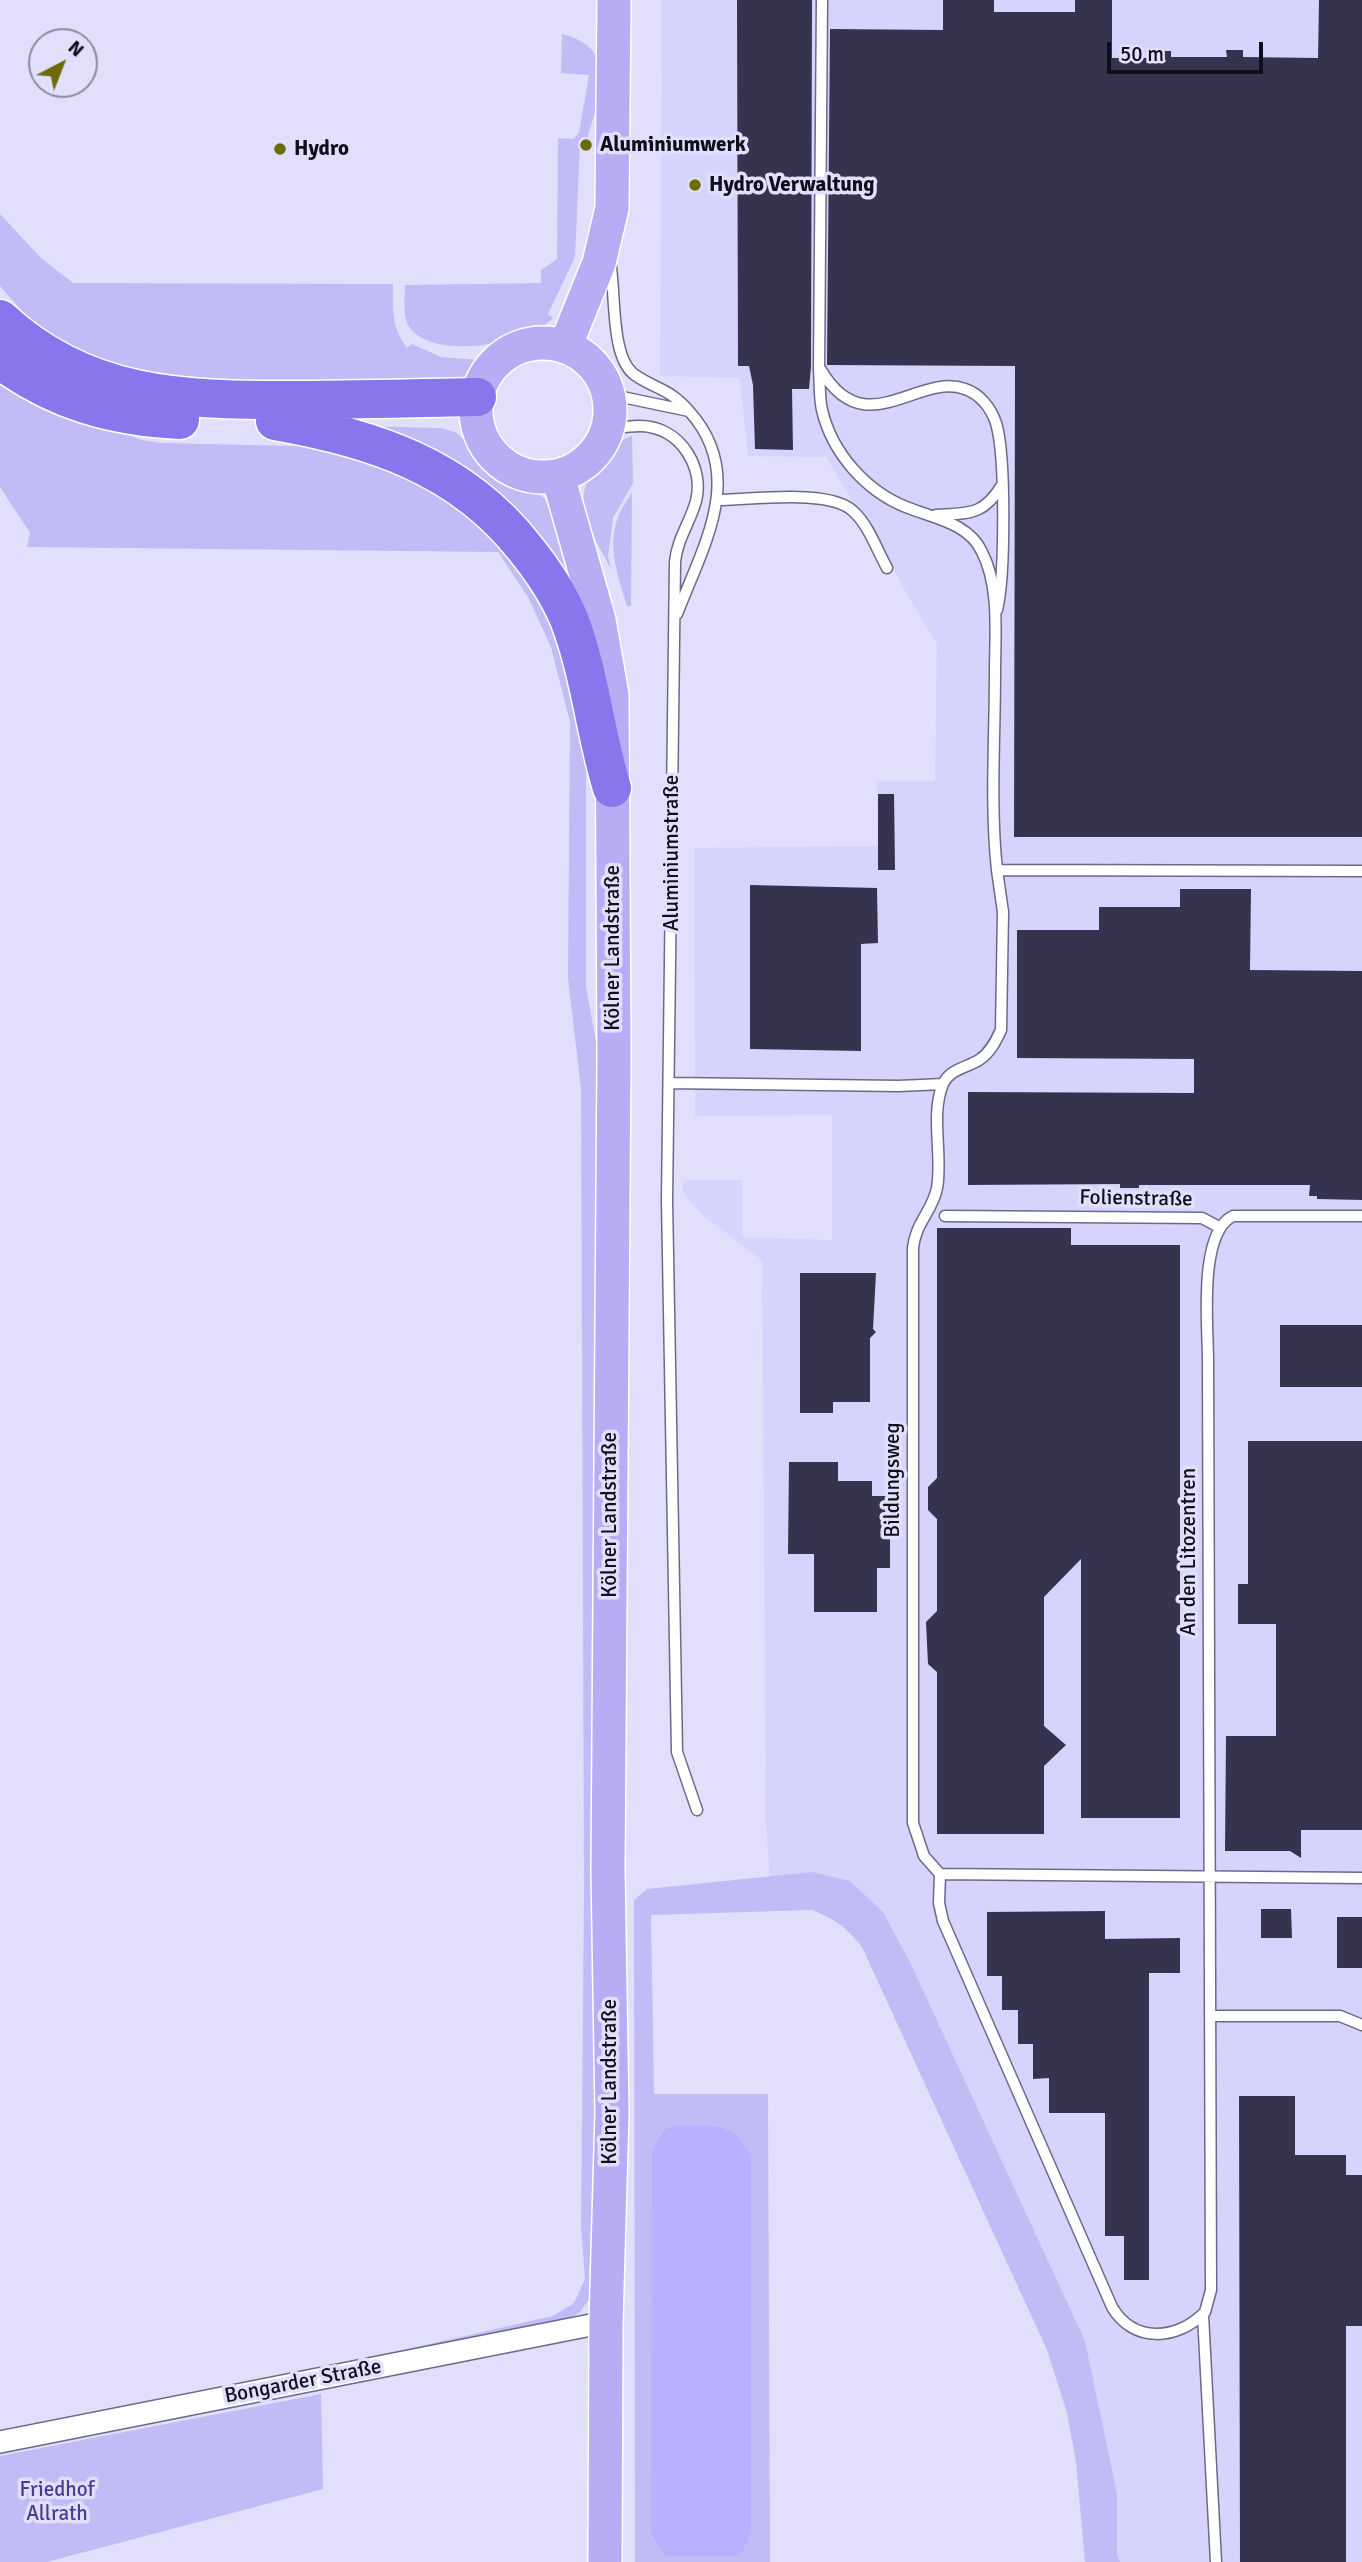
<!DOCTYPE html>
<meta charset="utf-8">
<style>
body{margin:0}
#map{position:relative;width:1362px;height:2562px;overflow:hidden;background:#e1dffb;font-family:Signika,sans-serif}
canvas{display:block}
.north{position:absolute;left:28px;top:28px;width:70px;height:70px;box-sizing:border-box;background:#e1dffb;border:2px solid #8d8ba1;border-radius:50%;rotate:42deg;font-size:19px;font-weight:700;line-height:28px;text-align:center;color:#0f0e1a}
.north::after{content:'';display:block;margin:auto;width:24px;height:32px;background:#6d6b08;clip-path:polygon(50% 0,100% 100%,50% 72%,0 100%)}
.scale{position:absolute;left:1107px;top:42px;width:156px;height:32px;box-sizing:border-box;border:4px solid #0f0e1a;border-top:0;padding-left:9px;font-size:21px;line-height:24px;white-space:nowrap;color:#0f0e1a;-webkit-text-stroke:5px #e1dffb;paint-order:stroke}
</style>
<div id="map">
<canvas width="1362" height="2562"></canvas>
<div class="north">N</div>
<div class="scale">50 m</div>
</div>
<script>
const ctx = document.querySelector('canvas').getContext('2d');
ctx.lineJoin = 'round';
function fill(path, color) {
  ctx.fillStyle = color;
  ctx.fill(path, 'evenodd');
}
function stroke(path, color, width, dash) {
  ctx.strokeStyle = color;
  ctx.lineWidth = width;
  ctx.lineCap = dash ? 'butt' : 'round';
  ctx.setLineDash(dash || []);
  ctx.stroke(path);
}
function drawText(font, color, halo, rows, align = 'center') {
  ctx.font = font + ' Signika,sans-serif';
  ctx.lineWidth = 7;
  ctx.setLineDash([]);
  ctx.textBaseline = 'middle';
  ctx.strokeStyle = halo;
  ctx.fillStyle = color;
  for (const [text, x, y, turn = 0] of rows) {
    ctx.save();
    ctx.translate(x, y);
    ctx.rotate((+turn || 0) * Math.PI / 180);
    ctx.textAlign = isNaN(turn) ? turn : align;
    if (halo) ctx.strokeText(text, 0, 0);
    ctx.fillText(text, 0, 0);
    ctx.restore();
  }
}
const built = new Path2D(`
 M662,0H1362V2562H1120L975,2109L909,1960L883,1912L770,1879L766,1823L762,1260L700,1213L681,1189L686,1180H742V1237L832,1240V1115L695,1116L694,848L878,846L877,781H935L937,644L826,457L748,456L740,378L660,376Z`);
const green = new Path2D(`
 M562,34C622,48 598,100 586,143L580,144L575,257L548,314L553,318C528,344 435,361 410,328C402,317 405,298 405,285L541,283V270L557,259L558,138L573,139L579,133L589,75L561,73Z
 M0,214L41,258L73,283L393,284C393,309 391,327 407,348L412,344L441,357L478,360L465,381C394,381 322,383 251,380C180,377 111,375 50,334C30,322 15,303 0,286Z
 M0,375L138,439L160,443L340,447L460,500L546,599L586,740V987L598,1053L595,2131L590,2298L580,2312L566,2321L319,2372L337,2365L553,2316L574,2303L585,2279L581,2227L584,1889L581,1089L568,978L570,722L551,647L528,597L498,552L27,547L30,533L0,487Z
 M355,426L441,428L457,433L499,478L529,488L544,498L553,515L583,621L558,580Z
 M632,436L633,483L613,518L608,556L611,569C590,527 566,500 602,459C612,448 617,441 632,436Z
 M632,493L631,606H627C614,563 602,532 632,493Z
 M812,1872L850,1881L883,1912L909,1960L1085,2341L1117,2494V2554L1120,2562H1085L1076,2462L1067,2413L1047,2350L862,1947C848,1929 834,1918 812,1910L651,1915L654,2094H768L770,2562H635L634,1900L647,1889Z
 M321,2394L323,2489L47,2562H0V2456Z`);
const water = new Path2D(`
 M675,2126C710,2125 733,2120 751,2156V2531L743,2551L735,2556H666L651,2534L652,2150L665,2129Z`);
const building = new Path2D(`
 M737,0H812L811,366L809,389H792L793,450L755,449L753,385L749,366H738Z
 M943,0H994V12H1075V0H1112V58H1153V51H1171V57H1227L1226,50H1243V57L1318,58L1319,0H1362V837H1014L1015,366L827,365L830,29L943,30Z
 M878,794H894L895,870H878Z
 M750,885L877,888L878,943L861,944V1051L750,1049Z
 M1180,889H1251L1250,970L1362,971V1200L1317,1199V1196H1309L1310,1185H1139V1188H1120V1184L968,1185V1092L1194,1093V1059L1017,1058V930H1099V907H1180Z
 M937,1228H1071V1245H1180V1818H1081V1559L1044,1597V1726L1066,1745L1044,1766V1834H937V1672L928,1664L926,1622L937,1611V1519L928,1510V1487L937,1478Z
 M800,1273H876L873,1329L876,1332L870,1338V1402H833V1413H800Z
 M1280,1325H1362V1387H1280Z
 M1248,1441H1362V1830H1301V1858L1290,1851H1225L1226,1736H1276V1624H1238V1584H1248Z
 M789,1462H838V1481H872V1496H890V1568H877V1612H814V1554H788Z
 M1261,1909H1291L1292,1938H1261Z
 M1105,1911V1939L1180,1938V1973H1149V2280H1124V2236H1105V2113H1049V2078L1033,2079V2044H1018V2010H1002V1976H987V1912Z
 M1337,1917H1362V1968H1337Z
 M1239,2096H1295V2155H1346V2175H1362V2326H1346V2562H1240Z`);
const lane = new Path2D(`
 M822,0L819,368C820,381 819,397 822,410C832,453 866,491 906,507C933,518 969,523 982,552C1000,587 995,634 995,673C995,738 990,805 997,870
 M610,261C616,292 610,358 635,375C657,390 669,388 689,411
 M821,370C865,445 918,372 965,389C980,394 991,408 996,423C1006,456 1005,577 997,610
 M608,394L689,411C747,475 703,546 677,614
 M607,430C621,428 636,424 650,427C683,433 704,469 696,501C690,523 677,539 675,562L667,1200L677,1752L697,1810
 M717,500C750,500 831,488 854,512C869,526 877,550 887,568
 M936,515C969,513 983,516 1002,485
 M670,1083L899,1086L943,1084
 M945,1216L1202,1218L1219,1227
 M940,1874L939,1903L943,1921L1112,2307C1133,2343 1177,2341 1205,2312L1211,2290L1208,1360C1208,1326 1198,1233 1233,1216H1362
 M940,1874L924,1856L913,1823V1248C915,1224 933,1210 937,1188C943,1155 930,1115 943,1084C950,1069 966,1068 979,1060C990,1053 996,1041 1001,1030L1003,912L997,870L1362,871
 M940,1874L1362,1878
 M1210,2016H1340L1362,2025
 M1203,2315L1216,2562`);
const street = new Path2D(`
 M0,2442L606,2322`);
const primary = new Path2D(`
 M476 410a67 67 0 1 1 134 0a67 67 0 1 1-134 0Z
 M565,347L599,263L612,208L614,0
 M558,476L599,620L612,695L614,1056L608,1870L612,2113L606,2322L605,2562`);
const highway = new Path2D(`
 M0,319C85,398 181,400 290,400C352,400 414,398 477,397
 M0,360C55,401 113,417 180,420
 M275,421C373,438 461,467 524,547C542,569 558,593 569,619C590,673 595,733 612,788`);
const markers = [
 [586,145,7,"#6d6b08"],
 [280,149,7,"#6d6b08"],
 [695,185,7,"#6d6b08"]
];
const poiNames = [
 ["Aluminiumwerk",600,145],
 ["Hydro",294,149],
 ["Hydro Verwaltung",709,185]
];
const streetNames = [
 ["Aluminiumstraße",672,853,-90],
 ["Kölner Landstraße",613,948,-90],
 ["Folienstraße",1136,1199,1],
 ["Bildungsweg",893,1480,-90],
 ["Kölner Landstraße",610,1515,-90],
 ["An den Litozentren",1189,1552,-90],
 ["Kölner Landstraße",610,2082,-90],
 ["Bongarder Straße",303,2382,-11]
];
const parkNames = [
 ["Friedhof",57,2490],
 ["Allrath",57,2514]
];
fill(built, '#d6d3fd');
fill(green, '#c1bcf6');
fill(water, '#b9b0ff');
fill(building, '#36334f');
stroke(lane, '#6c6a88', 13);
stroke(street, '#6c6a88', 24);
stroke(primary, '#fff', 36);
stroke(highway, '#fff', 41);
stroke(lane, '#fff', 10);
stroke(street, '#fff', 21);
stroke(primary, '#b8acf4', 33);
stroke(highway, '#8975ec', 38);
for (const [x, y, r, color] of markers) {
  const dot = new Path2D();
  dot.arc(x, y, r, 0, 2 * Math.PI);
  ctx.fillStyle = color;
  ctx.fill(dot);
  stroke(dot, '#e1dffb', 2.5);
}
drawText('bold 21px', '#0f0e1a', '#e1dffb', poiNames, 'left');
drawText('21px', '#0f0e1a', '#e1dffb', streetNames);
drawText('21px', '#4d3a94', '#e1dffb', parkNames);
</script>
